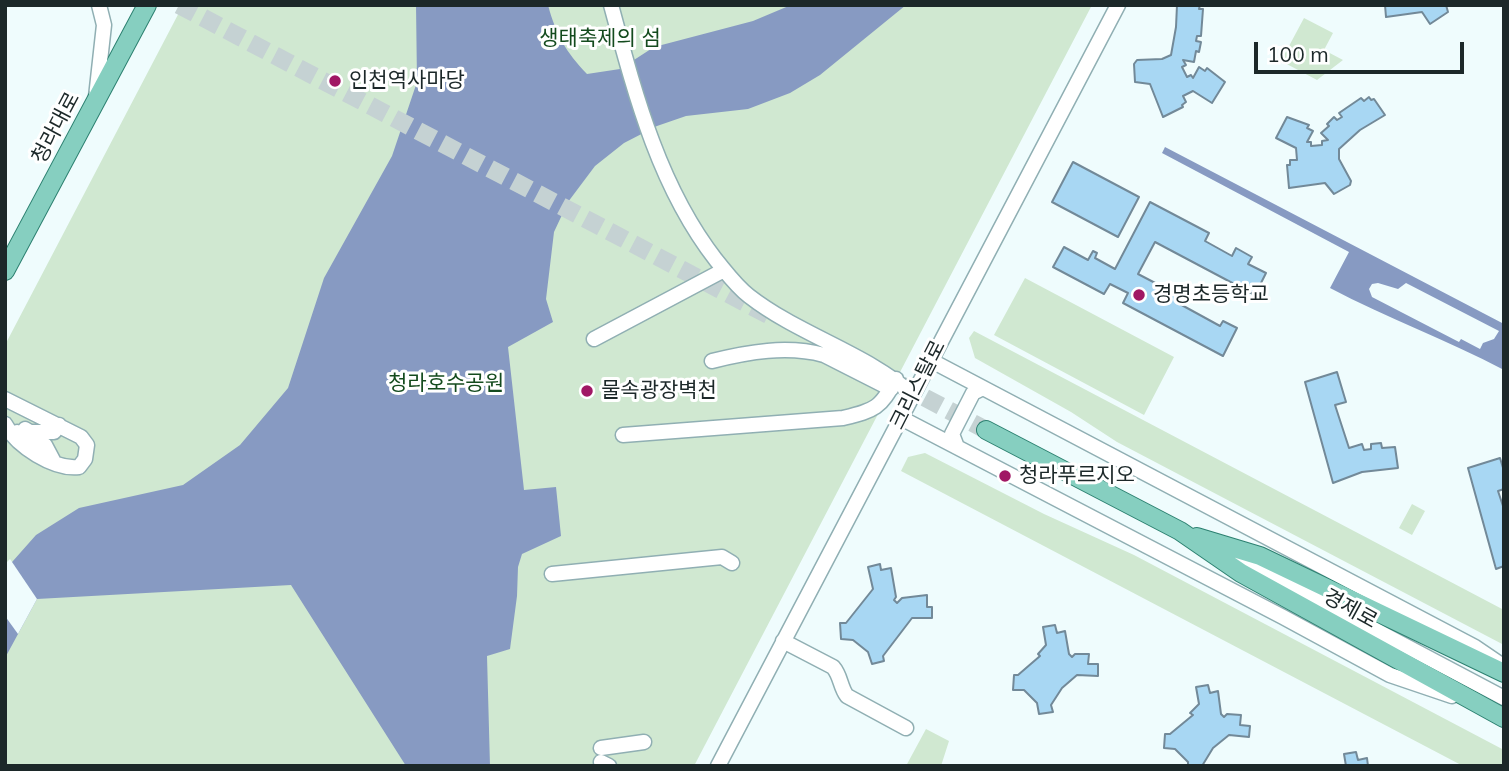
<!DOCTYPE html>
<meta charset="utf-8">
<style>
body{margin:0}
#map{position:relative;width:1509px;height:771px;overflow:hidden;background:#effcfd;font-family:Mulish,sans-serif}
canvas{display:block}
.frame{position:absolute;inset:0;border:7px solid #1c2829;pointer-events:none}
.scale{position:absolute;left:1254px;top:42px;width:210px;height:32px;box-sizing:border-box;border:4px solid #1c2829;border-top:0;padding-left:9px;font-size:21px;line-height:24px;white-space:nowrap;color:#1c2829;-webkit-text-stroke:5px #fff;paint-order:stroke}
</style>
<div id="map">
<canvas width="1509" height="771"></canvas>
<div class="frame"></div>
<div class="scale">100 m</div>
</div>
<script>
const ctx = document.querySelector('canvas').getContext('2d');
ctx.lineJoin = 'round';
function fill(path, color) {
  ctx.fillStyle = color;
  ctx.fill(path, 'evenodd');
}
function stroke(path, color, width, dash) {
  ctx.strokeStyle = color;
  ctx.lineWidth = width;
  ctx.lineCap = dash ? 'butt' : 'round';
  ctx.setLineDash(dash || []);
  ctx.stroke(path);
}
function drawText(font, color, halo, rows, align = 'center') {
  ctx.font = font + ' Mulish,"Noto Sans KR",sans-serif';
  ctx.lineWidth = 6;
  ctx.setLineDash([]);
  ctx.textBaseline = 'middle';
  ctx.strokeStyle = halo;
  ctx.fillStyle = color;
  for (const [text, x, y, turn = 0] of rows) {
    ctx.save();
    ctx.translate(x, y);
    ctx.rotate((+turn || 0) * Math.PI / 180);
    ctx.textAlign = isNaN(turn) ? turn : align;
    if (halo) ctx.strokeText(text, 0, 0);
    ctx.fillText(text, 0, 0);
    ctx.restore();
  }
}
const green = new Path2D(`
 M183,5H1092L694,766H5V345Z
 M1304,18L1333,33L1324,50L1343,60L1317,80L1281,61Z
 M1025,278L1174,357L1144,415L994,335Z
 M974,331L1504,610V645L1117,442L1071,412L975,358L969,338Z
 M925,453L1044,514L1134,555L1504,750V766H1463L901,471L908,457Z
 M1412,504L1425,511L1412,535L1399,528Z
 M926,729L949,741L941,766H906Z`);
const water = new Path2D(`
 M416,5H548C556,35 566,52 587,74L620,69L654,47L753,21L791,5H906L820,75L790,93L748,109L686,116L657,126L624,143L595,166L568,202L554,232L546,299L553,322L508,347L524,490L556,487L561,536L522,554L518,567L517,596L510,649L487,656L490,766H406L291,585L37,599L5,658V570L36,535L79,508L183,485L240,445L288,388L324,278L392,156L417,82Z
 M1165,147L1504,324V370C1447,340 1387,318 1330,288L1349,252L1162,153ZM1378,283L1398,289L1406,283L1499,331L1494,339L1483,343L1480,349L1461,339L1459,342L1372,297L1369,289L1372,284Z`);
const pier = new Path2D(`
 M10,559L37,599L18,634L5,616V564Z`);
const building = new Path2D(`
 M1177,5H1200L1199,9H1203L1201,36H1197L1196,41L1201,42L1199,52L1196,51L1194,62L1183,60L1186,65L1182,67L1187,77L1191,75L1193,78L1199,67L1205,71L1207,68L1225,82L1212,103L1193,91L1183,96L1186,102L1182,105L1183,107L1163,117L1150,84L1135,82L1134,64L1137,60L1162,59L1171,55L1176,27Z
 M1385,5H1446L1448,12L1430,24L1422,12L1386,17Z
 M1369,97L1371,100L1374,99L1385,115L1360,130L1339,149V159L1351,181L1350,185L1334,194L1325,183L1289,188L1287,165H1290V160H1297L1296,148L1276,138L1287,117L1309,125L1307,128L1313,131L1307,142H1311V146L1322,145V141L1328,140L1321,133L1329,126L1327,124L1334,117L1337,120L1342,117L1339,113L1361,98L1364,101Z
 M1073,162L1139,197L1118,237L1052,202Z
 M1150,202L1209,233L1205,241L1232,256L1236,248L1252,257L1248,264L1266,273L1255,295L1155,242L1138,274L1182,297L1178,303L1220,326L1223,321L1237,328L1223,356L1123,303L1128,293L1110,284L1104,294L1053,267L1064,247L1088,260L1093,251L1097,253L1095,258L1115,269Z
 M1337,372L1346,402L1335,405L1349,448L1362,444L1364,450L1371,449V444L1381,443L1382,448L1395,447L1398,468L1362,472L1333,483L1305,382Z
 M1500,458L1504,471V489L1498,491L1504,509V566L1496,569L1468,468Z
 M880,564L881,570L891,568L896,597L894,600L897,603L902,598L927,595V607H932V618H912L883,656L884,661L872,664L868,652L853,640L841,639L840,623H846L873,589L868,567Z
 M1055,625L1057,633L1065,631L1069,654L1072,657L1075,654H1089L1088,664H1098V676L1077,675L1062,688L1051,705L1053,712L1039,714L1037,703L1024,690H1013L1014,675H1018L1040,656L1038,654L1046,645L1043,627Z
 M1208,685L1210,693L1218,691L1221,714L1224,717L1227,714L1241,715L1240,725L1250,726L1249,737L1229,735L1213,748L1202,766H1188V762L1175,749L1164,748L1165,734H1170L1193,715L1190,713L1199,704L1196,687Z
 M1356,752L1358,760L1367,758L1368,766H1346L1344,754Z`);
const majorTunnel = new Path2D(`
 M179,5L774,318
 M901,385L986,430`);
const minor = new Path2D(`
 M611,5C635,94 659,187 716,260C726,272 736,286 749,296C799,335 868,354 913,395
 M96,97L104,25L99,5
 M594,339L724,270
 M930,360L1475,647L1500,664
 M712,361C748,352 787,345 824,355L891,389
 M5,399L81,437L87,445L85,459L79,467C54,470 16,446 5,424
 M901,418L1283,617L1390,675L1452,696
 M25,429L30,432H54L59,425
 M17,432L45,445L54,462
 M623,435L843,418C875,410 880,409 896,379
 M957,447L952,434L973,393L983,388
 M1226,551L1504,698
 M552,574L722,557L732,563
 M783,641L833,667C841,676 840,687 847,696L906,728
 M601,748L644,742
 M601,762L609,766
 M718,766L1118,5`);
const major = new Path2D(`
 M5,271L147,5
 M986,430L1180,531L1241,573L1504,718
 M1197,537L1260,556L1504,673`);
const markers = [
 [335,81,7,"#a01764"],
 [1139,295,7,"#a01764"],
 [587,391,7,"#a01764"],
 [1005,476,7,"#a01764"]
];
const parkNames = [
 ["생태축제의 섬",600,39],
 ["청라호수공원",446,384]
];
const poiNames = [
 ["인천역사마당",349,81],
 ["경명초등학교",1153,295],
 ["물속광장벽천",601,391],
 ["청라푸르지오",1019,476]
];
const streetNames = [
 ["청라대로",56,128,-62],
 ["크리스탈로",918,385,-63],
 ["경제로",1350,609,29]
];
fill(green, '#d0e8d1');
fill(water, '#879ac2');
fill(pier, '#effcfd');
fill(building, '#a8d7f3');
stroke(building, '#728998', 2);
stroke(majorTunnel, '#c5d2d3', 18, [18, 9]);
stroke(minor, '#90afb3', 17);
stroke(major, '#2c8070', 20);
stroke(minor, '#fff', 14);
stroke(major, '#86cfc0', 18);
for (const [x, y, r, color] of markers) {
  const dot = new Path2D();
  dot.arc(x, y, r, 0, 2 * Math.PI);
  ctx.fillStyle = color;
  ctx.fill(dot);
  stroke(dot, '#fff', 2.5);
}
drawText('21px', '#144b1e', '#fff', parkNames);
drawText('21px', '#1c2829', '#fff', poiNames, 'left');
drawText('21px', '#1c2829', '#fff', streetNames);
</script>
